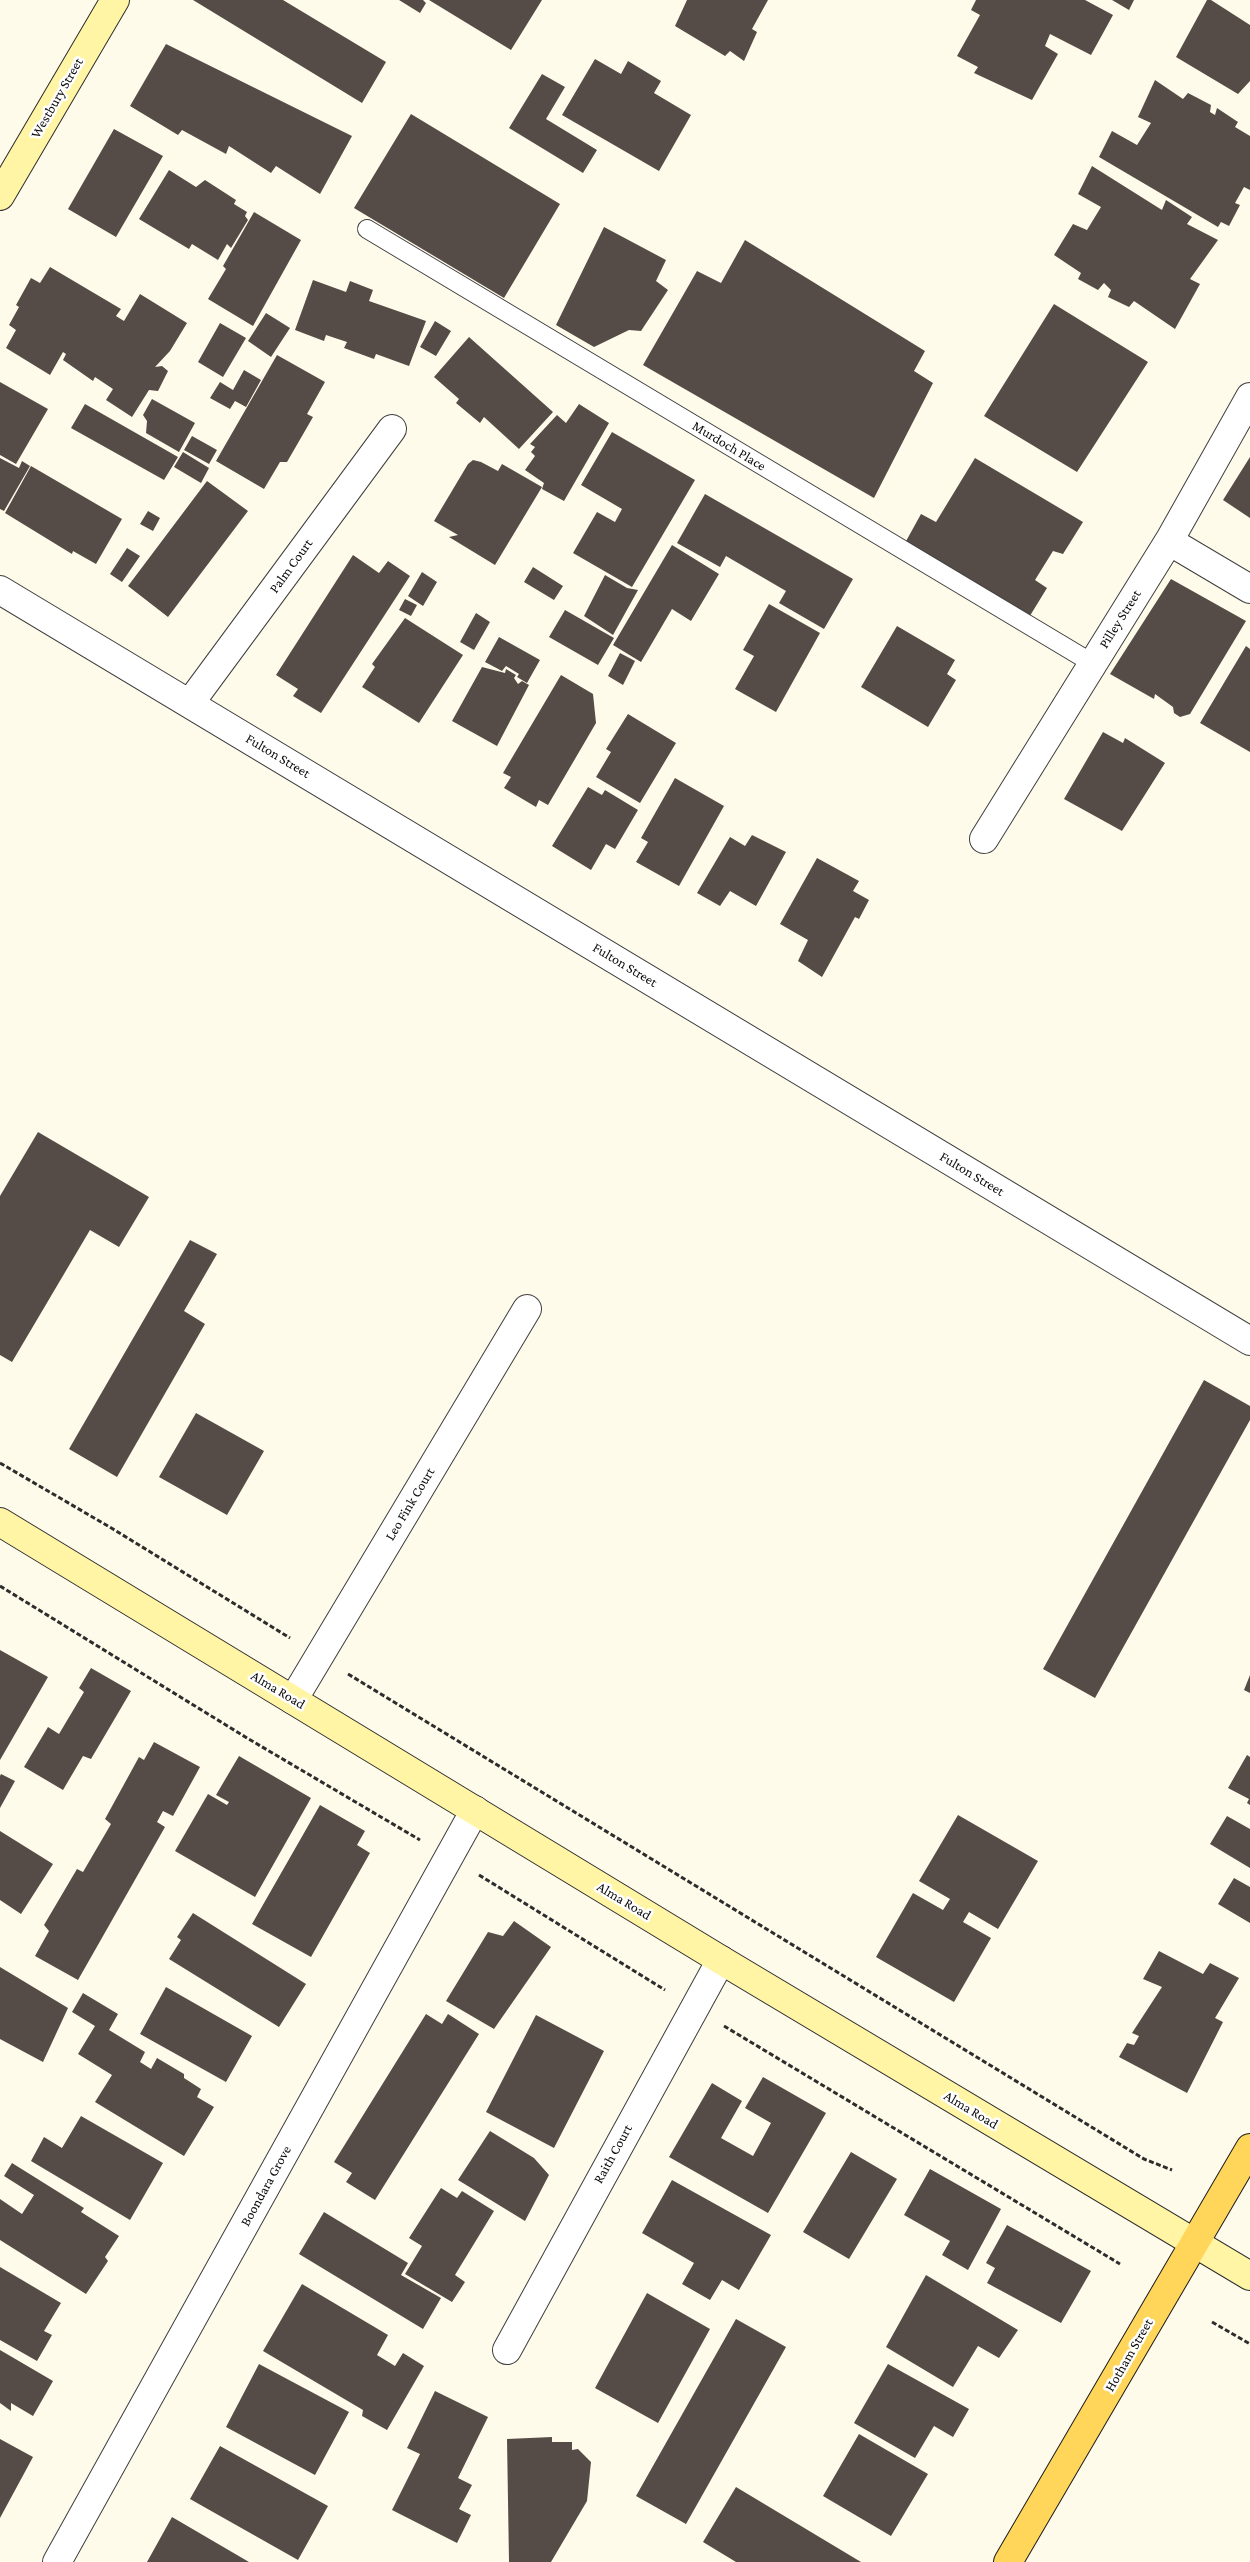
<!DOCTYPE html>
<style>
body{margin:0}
canvas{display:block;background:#fffbea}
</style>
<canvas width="1250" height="2562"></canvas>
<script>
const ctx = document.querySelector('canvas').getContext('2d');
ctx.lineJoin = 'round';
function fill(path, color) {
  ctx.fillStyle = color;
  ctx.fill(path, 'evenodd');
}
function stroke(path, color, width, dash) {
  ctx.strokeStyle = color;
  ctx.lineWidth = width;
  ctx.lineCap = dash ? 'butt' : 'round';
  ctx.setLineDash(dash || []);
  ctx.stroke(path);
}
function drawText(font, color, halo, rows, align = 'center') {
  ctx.font = font + ' "Crimson Pro",serif';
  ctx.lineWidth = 5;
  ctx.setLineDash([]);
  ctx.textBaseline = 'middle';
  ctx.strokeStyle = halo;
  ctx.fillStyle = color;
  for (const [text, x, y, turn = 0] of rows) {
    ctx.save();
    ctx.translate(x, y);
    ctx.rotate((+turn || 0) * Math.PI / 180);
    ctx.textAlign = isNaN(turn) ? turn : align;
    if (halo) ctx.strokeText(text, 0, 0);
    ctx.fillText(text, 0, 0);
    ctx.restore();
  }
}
const building = new Path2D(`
 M193,0H283L386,62L362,103Z
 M399,0H423L426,3L420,13Z
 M429,0H542L511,50Z
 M687,0H768L752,29L757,32L744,61L730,51L725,56L675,26Z
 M976,0H1085L1113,15L1091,55L1050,34L1045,46L1058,54L1032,100L974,73L978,67L957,56L980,15L971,10Z
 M1112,0H1134L1129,10Z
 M1207,0H1211L1250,25V81L1238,94L1176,57Z
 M166,44L352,136L320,194L276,166L271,173L229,146L226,154L182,130L178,135L130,106Z
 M595,59L621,74L628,61L661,81L654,93L691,115L659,171L562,115Z
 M542,74L565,87L546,119L597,150L583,173L509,128Z
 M1155,80L1183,99L1188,93L1211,105L1210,112L1215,115L1217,108L1238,122L1235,127L1250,136V190L1244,187L1235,203L1240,205L1229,226L1221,222L1218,227L1099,157L1112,131L1137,145L1151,123L1138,117Z
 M411,114L560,204L504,298L354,208Z
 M114,129L163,156L116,237L68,209Z
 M1092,166L1162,210L1166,200L1192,217L1187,224L1218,240L1190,279L1200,284L1175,329L1134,301L1129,307L1108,297L1111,290L1104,283L1098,290L1078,279L1081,273L1054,255L1073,224L1087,230L1101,207L1078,194Z
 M169,170L196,187L205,180L236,200L234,204L247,212L245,216L248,220L231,248L227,244L218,260L192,244L189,249L139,219Z
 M254,212L301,240L253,326L208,299L226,269L223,266Z
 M604,227L666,260L656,281L668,290L641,331L629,330L594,347L556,325Z
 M745,240L925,351L914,371L933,383L874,498L643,365L697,271L721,283Z
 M50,267L121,309L116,316L124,321L140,294L187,323L170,351L155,367L162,366L168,371L158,391L149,390L132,417L106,400L113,389L95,377L93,381L63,360L66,354L63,352L50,375L6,348L16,330L9,325L19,307L16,305L31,278L40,283Z
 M313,280L346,292L350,281L373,290L369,301L426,321L409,366L376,354L374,359L344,348L347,342L326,335L324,341L295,330Z
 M1054,304L1148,362L1077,472L984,416Z
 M266,313L290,328L271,357L248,341Z
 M435,321L451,331L436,356L420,347Z
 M220,323L246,338L223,377L198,362Z
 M469,337L553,412L519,449L484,417L480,423L456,403L459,399L434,377Z
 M277,355L325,382L307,414L313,417L287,462H280L264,489L216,461Z
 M244,370L261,380L246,407L235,401L230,409L210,398L220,382L233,390Z
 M0,382L48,409L16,464L0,455Z
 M152,399L195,423L179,452L146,433L147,421L143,415Z
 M85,404L178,457L164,480L71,428Z
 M579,404L609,423L564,501L542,489L544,483L525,470L535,456L531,452L535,447L530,444L557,415L566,423Z
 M612,432L695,480L632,587L573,553L597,512L615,522L622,509L581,485Z
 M192,436L217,450L209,464L184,450Z
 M183,452L209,468L201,483L174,467Z
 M1250,457V518L1223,500Z
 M0,458L19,468L22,461L30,466L4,511L0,509Z
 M975,458L1083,522L1063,554L1053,551L1035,580L1047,588L1028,619L905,543L921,514L936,522Z
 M473,460L481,462L498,471L502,464L542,487L495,565L449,537L458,535L434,521L468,464Z
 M31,466L122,519L96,564L73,551L72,554L5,513Z
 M207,481L248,511L168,617L128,586Z
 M705,494L853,579L824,629L779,603L786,591L726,556L720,567L677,543Z
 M148,511L160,518L153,531L140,524Z
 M672,545L719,574L691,621L672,609L641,662L613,645Z
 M127,548L140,556L122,582L110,574Z
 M353,555L379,573L388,561L410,576L321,713L293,696L298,689L276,675Z
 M533,567L563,586L554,600L524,582Z
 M422,572L437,582L423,606L408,596Z
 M605,575L627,588L638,590L613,635L584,616Z
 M1171,579L1246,621L1190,714L1180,717L1174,713L1173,707L1155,694L1154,699L1110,674Z
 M405,599L417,605L411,616L399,610Z
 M769,604L820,633L776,712L735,689L754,656L743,650Z
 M565,610L614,638L598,665L549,637Z
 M476,613L490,622L474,650L460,642Z
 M405,618L463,655L419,723L362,687L375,667L372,664Z
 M897,626L955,660L947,674L956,680L928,727L861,687Z
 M499,637L540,660L527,683L517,677L519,674L506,666L502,671L485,662Z
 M1246,646L1250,649V752L1200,723Z
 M620,653L635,661L623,685L608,676Z
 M482,667L505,673L506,669L516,675L514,678L518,684L522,681L529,685L497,746L452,721Z
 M561,675L593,694L596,723L548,805L539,800L536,807L504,788L511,777L503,773Z
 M628,714L676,743L640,803L596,777L611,752L606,749Z
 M1103,732L1123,743L1125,738L1165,763L1122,831L1064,799Z
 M675,778L724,806L679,886L636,862L648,842L641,838Z
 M588,787L602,795L605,790L638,810L615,849L606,844L591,870L552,846Z
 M752,835L786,852L756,906L730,891L720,906L697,893L730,837L745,846Z
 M817,858L859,881L853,891L869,900L859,919L855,917L822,977L798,961L808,940L780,924Z
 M38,1132L149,1197L119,1247L90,1230L12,1362L0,1355V1196Z
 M190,1240L217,1254L184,1311L205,1324L117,1477L69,1449Z
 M1204,1380L1250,1406V1420L1095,1698L1043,1669Z
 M196,1413L264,1451L227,1515L159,1477Z
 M0,1650L48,1677L0,1760Z
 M91,1668L131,1691L91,1759L83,1756L63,1790L24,1767L48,1727L59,1734L84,1692L79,1688Z
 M1250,1675V1693L1244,1690Z
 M154,1742L200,1767L173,1816L163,1811L157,1822L165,1827L78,1980L35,1956L49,1931L44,1925L77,1869L83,1872L111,1824L105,1819L139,1757L144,1760Z
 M1247,1755L1250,1757V1805L1247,1803L1249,1799L1228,1788Z
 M239,1756L311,1798L255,1897L175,1851L208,1794L227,1805L229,1802L216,1795Z
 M1,1774L15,1781L0,1808V1776Z
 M320,1805L365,1831L357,1845L370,1853L311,1957L252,1924Z
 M958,1815L1038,1861L998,1929L969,1912L963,1922L991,1938L954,2002L876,1957L913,1893L943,1910L950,1899L919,1881Z
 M1227,1816L1250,1829V1868L1210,1844Z
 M0,1831L53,1864L21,1914L0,1900Z
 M1234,1878L1250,1887V1923L1218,1904Z
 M193,1913L306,1984L279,2027L169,1959L181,1940L177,1937Z
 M514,1921L551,1947L494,2029L446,2001L488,1932L503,1936Z
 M1159,1951L1203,1974L1210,1963L1239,1978L1215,2018L1223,2022L1187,2093L1119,2057L1127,2043L1134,2045L1139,2036L1132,2033L1162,1987L1143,1979Z
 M0,1967L68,2008L43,2062L0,2039Z
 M166,1987L252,2036L226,2082L140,2034Z
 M83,1993L118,2014L109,2030L145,2052L140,2062L151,2069L157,2058L184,2074V2078L201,2089L197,2097L214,2107L184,2156L95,2102L112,2075L78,2054L95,2026L72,2012Z
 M426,2014L442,2024L448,2014L479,2034L375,2200L346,2182L352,2173L334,2162Z
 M536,2015L604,2051L554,2148L486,2112Z
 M763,2077L826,2113L768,2213L669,2157L712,2083L742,2101L721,2138L753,2156L771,2123L745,2108Z
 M81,2116L163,2163L130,2220L31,2161L44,2137L62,2148Z
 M490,2131L534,2158L549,2175L525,2221L458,2180Z
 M851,2152L897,2179L849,2259L803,2232Z
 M12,2163L84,2208L81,2212L119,2236L105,2257L108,2261L86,2294L0,2240V2199L22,2214L34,2195L4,2176Z
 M930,2169L1001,2209L968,2270L942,2255L950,2241L904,2215Z
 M672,2180L771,2235L739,2290L722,2280L710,2300L682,2284L694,2263L642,2233Z
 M441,2188L457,2198L462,2191L494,2211L455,2275L465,2282L452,2302L405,2274L422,2246L409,2238Z
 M324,2212L408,2263L401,2275L441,2298L423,2329L299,2254Z
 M1007,2225L1091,2271L1061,2323L987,2283L995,2268L986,2263Z
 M0,2267L61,2303L44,2331L52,2335L37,2361L0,2340Z
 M926,2275L1018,2330L999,2358L978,2346L953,2387L886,2347Z
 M302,2284L388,2335L377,2355L395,2366L403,2353L424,2366L387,2430L362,2416L363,2410L263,2351Z
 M647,2293L710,2329L658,2423L595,2388Z
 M736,2319L786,2347L686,2524L636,2496Z
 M0,2350L53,2381L33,2416L11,2403V2411L0,2403Z
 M259,2364L349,2412L315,2475L226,2427Z
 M888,2364L969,2409L953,2437L934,2426L915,2458L854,2423Z
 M435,2391L488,2417L458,2478L472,2485L459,2509L471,2515L457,2543L392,2510L420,2454L407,2448Z
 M859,2434L928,2474L891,2536L823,2496Z
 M552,2437V2442H572V2450L578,2449L591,2462L587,2501L551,2562H509L507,2439Z
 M0,2439L33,2457L0,2518Z
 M220,2446L328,2506L298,2560L190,2499Z
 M736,2487L861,2562H736L703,2542Z
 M172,2517L249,2562H147Z`);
const path = new Path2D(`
 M0,1463L113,1529L290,1638
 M0,1586L247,1738L420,1840
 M348,1674L1144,2159L1172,2170
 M479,1875L665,1990
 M724,2026L1120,2264
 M1212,2322L1250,2344`);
const lane = new Path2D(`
 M367,229L1092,663`);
const street = new Path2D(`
 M1169,541L1250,589
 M0,590L1250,1341
 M190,703L392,429
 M984,839L1169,541L1250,397
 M293,1700L527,1309
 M507,2350L721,1960
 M57,2562L475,1810`);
const secondary = new Path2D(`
 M0,196L115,0
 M0,1522L721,1960L1250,2276`);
const primary = new Path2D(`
 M1008,2562L1250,2148`);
const streetNames = [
 ["Westbury Street",57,98,-60],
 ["Murdoch Place",729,446,31],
 ["Palm Court",291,566,-54],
 ["Pilley Street",1120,619,-58],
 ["Fulton Street",278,756,31],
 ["Fulton Street",625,965,31],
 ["Fulton Street",972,1174,31],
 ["Leo Fink Court",410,1504,-59],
 ["Alma Road",278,1690,31],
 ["Alma Road",624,1901,31],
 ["Alma Road",971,2110,31],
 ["Raith Court",613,2154,-61],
 ["Boondara Grove",266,2186,-61],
 ["Hotham Street",1129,2355,-60]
];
fill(building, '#554c47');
stroke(lane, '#3e3e3e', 20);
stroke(street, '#3e3e3e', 30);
stroke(secondary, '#2d2d2d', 30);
stroke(primary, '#1c1c1c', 30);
stroke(path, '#2d2d2d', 3, [5, 2.5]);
stroke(lane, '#fff', 18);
stroke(street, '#fff', 28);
stroke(secondary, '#fff5a5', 28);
stroke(primary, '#ffd65a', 28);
drawText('14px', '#0b0b0b', '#fff', streetNames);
</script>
